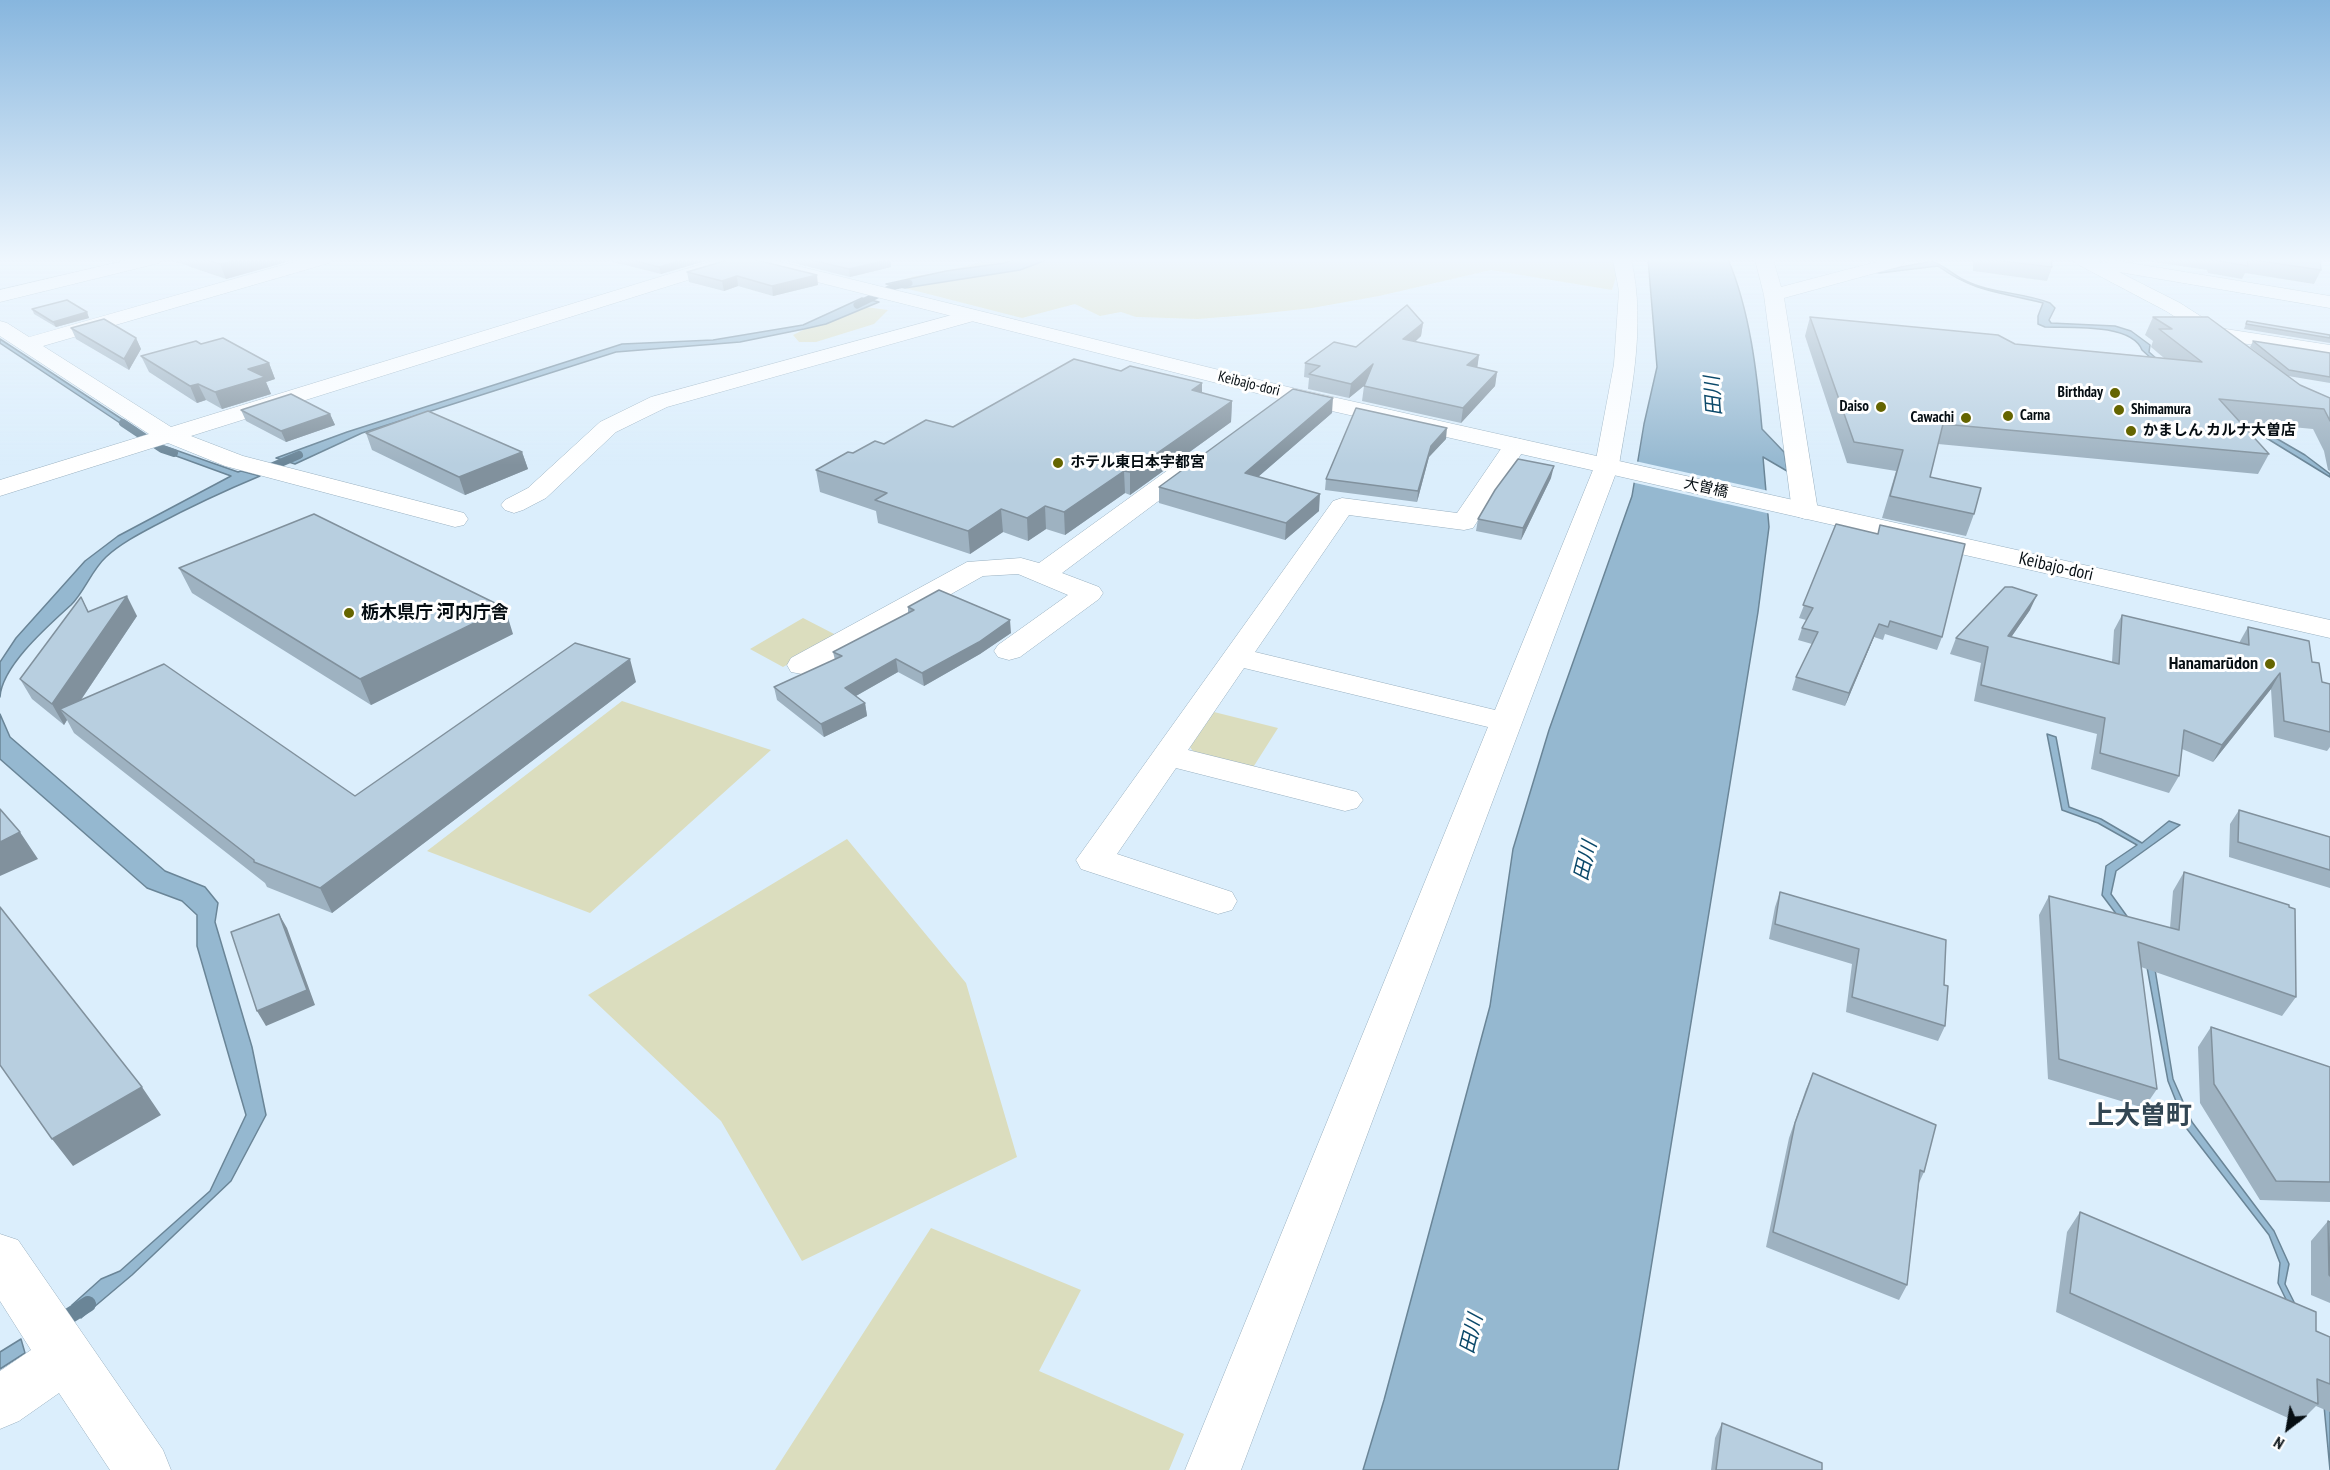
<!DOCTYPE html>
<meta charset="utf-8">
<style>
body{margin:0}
#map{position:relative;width:2330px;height:1470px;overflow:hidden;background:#dbeefc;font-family:"PT Sans Narrow",sans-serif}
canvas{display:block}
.north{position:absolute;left:2258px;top:1398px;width:60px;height:60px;-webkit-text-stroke:4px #fff;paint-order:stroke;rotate:211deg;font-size:16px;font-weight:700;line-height:24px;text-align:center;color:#060e13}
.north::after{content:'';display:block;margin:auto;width:21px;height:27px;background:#060e13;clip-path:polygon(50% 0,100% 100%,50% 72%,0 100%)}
</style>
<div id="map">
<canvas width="2330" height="1470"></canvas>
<div class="north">N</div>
</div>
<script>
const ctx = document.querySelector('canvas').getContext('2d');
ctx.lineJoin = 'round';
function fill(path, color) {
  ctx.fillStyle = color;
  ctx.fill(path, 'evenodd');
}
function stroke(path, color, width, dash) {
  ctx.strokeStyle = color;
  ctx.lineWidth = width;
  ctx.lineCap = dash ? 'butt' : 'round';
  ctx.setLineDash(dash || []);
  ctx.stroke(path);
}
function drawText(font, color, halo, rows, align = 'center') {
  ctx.font = font + ' "PT Sans Narrow","Noto Sans JP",sans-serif';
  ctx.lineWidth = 6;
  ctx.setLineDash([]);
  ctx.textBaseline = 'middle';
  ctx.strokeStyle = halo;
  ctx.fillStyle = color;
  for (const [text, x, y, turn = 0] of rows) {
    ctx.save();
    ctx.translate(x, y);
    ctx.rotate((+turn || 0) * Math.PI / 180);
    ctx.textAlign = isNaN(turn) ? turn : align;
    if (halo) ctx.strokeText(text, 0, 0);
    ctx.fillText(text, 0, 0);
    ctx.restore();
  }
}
const green = new Path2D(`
 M994,259H1614L1616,277L1612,290L1491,270L1379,296L1312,308L1249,315L1198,319L1136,317L1121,312L1100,316L1075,304L1022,318L889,284L915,276L938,273Z
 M865,307L888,310L874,324L816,342H799L793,335L807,328Z
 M803,618L838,636L783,667L750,649Z
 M622,701L771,750L590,913L427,851Z
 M1214,712L1278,728L1252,769L1195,754L1190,747Z
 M847,839L966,983L1017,1157L802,1261L721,1121L588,995Z
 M931,1228L1081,1290L1039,1371L1184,1434L1169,1470H775Z`);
const water = new Path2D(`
 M1016,259H1049L1020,270L905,288L886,284L946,271L1004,263Z
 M1648,259H1728C1750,311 1757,373 1762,429L1784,452L1787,471L1763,457L1769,527L1758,612L1618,1470H1363L1384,1400L1490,1006L1513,849L1549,730L1632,496L1644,424L1657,367Z
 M1922,259C1939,260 1950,273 1964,280C1991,294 2023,292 2050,303L2055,308L2049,320L2051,323L2115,326L2131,331L2150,345L2149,352L2189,387L2186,390L2142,350C2131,323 2069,328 2045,327L2038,324V316L2043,303C2002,292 1975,293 1938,266L1880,273L1872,272L1928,262Z
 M862,298L879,302L826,324L804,329L740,342L616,352L362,433L295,464L276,458L347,432L622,344L713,340L803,325Z
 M0,339L137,429L132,431L0,343Z
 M2243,419L2305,455L2330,474V477L2237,420Z
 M164,446L238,472L241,471L260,476C224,491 190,507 156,525C139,534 120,544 106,557C91,571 85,591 71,605C48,626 2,666 0,697V662L16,638L85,561L118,536L231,476L157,449Z
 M0,714L10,737L165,871L205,887L218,903L215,922L252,1047L266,1115L231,1181L132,1275L81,1318L72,1305L101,1279L120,1271L210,1191L246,1115L197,946V915L182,901L147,888L0,759Z
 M2047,734L2056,737L2069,807L2101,819L2142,843L2169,821L2180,825L2116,871L2111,894L2152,951L2173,1079L2192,1122L2274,1231L2289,1264L2285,1284L2301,1316L2330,1361V1470L2319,1352L2297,1322L2278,1283L2280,1263L2269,1235L2187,1129L2168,1081L2144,951L2102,895L2106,866L2137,845L2098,823L2062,810Z
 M21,1339L25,1353L0,1369V1352Z`);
const pier = new Path2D(`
 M1635,461L1769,491L1771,514L1631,482Z`);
const streamFar2 = new Path2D(`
 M857,305L895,286L909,283`);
const streamFar1 = new Path2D(`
 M123,423L162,449L174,453
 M264,470L299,455`);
const stream = new Path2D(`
 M58,1323L88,1304`);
const minor = new Path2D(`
 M304,259H332L329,263L43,346L171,427L718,259H745L742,263L191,436L243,456L464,513L468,519L464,525L455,527L225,466L168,443L0,496V480L149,434L0,336V321L7,323L29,337Z
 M1613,259H1631C1647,327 1630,397 1619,465L1241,1470H1185L1488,727L1244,668L1188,750L1357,792L1363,800L1357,808L1345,811L1176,768L1117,854L1232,892L1237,901L1232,910L1218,914L1081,869L1076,860L1333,501L1342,498L1457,513L1507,440L1515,438L1523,440L1527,445L1473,528L1464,530L1349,515L1255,652L1495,710L1595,465L1614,364L1619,291Z
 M1755,259H1773L1781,287L1887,259H1907L1901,266L1784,298L1818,511L1814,516L1805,519L1796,516L1792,511L1764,295Z
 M2072,259H2094L2104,264L2112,260L2330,296V308L2119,272L2180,303L2219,328L2330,345V357L2235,342L2226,347L2219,345L2166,311L2075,263Z
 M970,310L977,312L980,316L977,320L667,407L616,432L546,498L523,510L514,513L505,510L501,505L505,500L528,488L600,422L651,397Z
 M1195,455L1204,457L1207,462L1204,467L1062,573L1099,587L1103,593L1099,599L1020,657L1009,660L998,657L994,651L998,645L1068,595L1018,574L983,576L813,672L802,674L791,672L787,665L791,658L967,562L1021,558L1039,563L1186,457Z
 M0,1234L18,1240L163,1450L171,1470H110L59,1393L19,1421L0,1429V1371L31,1350L0,1301Z`);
const tertiary = new Path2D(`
 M132,259H162L159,263L0,302V290Z`);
const primary = new Path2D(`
 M739,259H769L1288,387L2330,620V638L1288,401L742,263Z`);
const wall = new Path2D(`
 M175,259H297L226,279L176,262Z
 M601,259H712L661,274Z
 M731,259L818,285L773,296L738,286L724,291L689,282L687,272Z
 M777,259H891V267L850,277Z
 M1973,259H2051L2052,267L2047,281L1973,271Z
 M2148,259H2320L2321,270L2314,284L2245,273L2242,279L2208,273L2207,270L2148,261Z
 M32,309L87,312L89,318L56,327L34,314Z
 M1810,317L2015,344L2164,358L2151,347L2153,341L2145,335L2153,317L2268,361L2250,347L2253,341L2330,353V383L2288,376L2300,385L2330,398V471L2328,470L2324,451L2313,429L2240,422L2269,454L2258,474L1938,444L1930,477L1974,514L1966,536L1882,518L1896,471L1847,463L1805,336Z
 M2247,321L2330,335V343L2244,329Z
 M1423,323L1421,336L1415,342L1479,355L1477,367L1497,372L1495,386L1461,423L1362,401L1364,386L1349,398L1308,389L1309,378L1304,377L1305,363L1356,347Z
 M71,328L136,338L141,349L129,370L76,339Z
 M201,344L269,363L275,379L266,382L271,394L222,409L206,400L197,403L149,372L141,356Z
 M1202,393L1232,401L1231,422L1130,495L1125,493L1065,535L1046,529L1028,541L1003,532L970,554L878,523L876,511L820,492L816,470L853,453L884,444L953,427Z
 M241,410L330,414L335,425L286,442L246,421Z
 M1332,413L1258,477L1319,511L1285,540L1159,503V487Z
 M366,433L522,452L528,469L465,495L372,450Z
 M1446,439L1429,457L1417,502L1325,490L1326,479Z
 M1551,478L1521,540L1476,531L1478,519Z
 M1836,524L1942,637L1937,650L1885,634L1883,640L1874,637L1845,706L1792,690L1796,677L1812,644L1798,640L1802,628L1806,620L1799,618Z
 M179,568L513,634L371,705L192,593Z
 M81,597L89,612L137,616L81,700L355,796L636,682L332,913L267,887L265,883L74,733L67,720L64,725L32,699L20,679Z
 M908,607L1011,633L980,654L924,686L898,672L856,696L865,703L867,716L824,737L777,700L774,687L835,660L833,652L908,613Z
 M2030,610L2011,637L2112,662L2114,630L2122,615L2239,643L2248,627L2312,662L2322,682L2330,684V747L2327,751L2274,737L2271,689L2213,762L2182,749L2179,776L2169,793L2091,769L2097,734L1974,701L1981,663L1950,654L1956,638Z
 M2239,810L2330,837V888L2229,857L2230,824Z
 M2184,872L2296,997L2282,1016L2141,967L2157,1089L2144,1108L2048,1079L2039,915L2049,896L2170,928L2173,891Z
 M1780,892L1944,985L1945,1026L1938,1041L1846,1012L1852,964L1769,939L1775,907Z
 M2211,1027L2330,1067V1202L2260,1200L2200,1103L2198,1047Z
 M1813,1073L1924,1172L1919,1183L1907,1285L1899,1300L1766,1247L1789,1138L1806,1089Z
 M2080,1212L2316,1331L2330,1337V1412L2316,1406L2299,1423L2056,1312L2067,1232Z
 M2328,1221L2330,1222V1303L2311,1295V1241Z
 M1722,1423L1822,1470H1711L1715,1438Z`);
const shadedWall = new Path2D(`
 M241,259H297L226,279L220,264Z
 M685,259H712L661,274L659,267Z
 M891,259V267L850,277L849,269Z
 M817,275L818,285L773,296L772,286Z
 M737,276L738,286L724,291L722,281Z
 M87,312L89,318L56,327L53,322Z
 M1423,323L1421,336L1401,354L1403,339Z
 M136,338L141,349L129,370L124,359Z
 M1479,355L1477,370L1467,365Z
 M269,363L275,379L266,382L271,394L222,409L215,392L248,369Z
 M1373,364L1372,379L1349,398L1351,384Z
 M1497,372L1495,386L1461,423L1463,408Z
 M1202,383V404L1192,390Z
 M198,384L206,400L197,403L190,386Z
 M1333,398L1332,413L1244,489L1245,473Z
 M1232,401L1231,422L1130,495V472Z
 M330,414L335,425L286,442L281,431Z
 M1447,428L1446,439L1429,457L1417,502L1418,491L1431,446Z
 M522,452L528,469L465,495L459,477Z
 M1554,466L1551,478L1521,540L1523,528Z
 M1124,471L1125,493L1065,535L1064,512Z
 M1320,494L1319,511L1285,540L1286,523Z
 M1045,506L1046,529L1028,541L1027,518Z
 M1001,509L1003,532L970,554L968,531Z
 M2037,595L2030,610L2001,652L2008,636Z
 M127,596L137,616L70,716L60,709L67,720L64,725L52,704Z
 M505,608L513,634L371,705L360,679Z
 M1010,620L1011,633L980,654L924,686L922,673Z
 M1879,624L1874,637L1845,706L1849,693Z
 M630,659L636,682L332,913L320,888Z
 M896,659L898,672L847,701L845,688Z
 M2280,673L2271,689L2213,762L2222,745Z
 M865,703L867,716L824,737L821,724Z
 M20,832L38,859L0,876V842Z
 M279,914L287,928L315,1005L266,1026L257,1011Z
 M142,1087L161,1115L73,1166L52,1139Z`);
const building = new Path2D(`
 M203,259H241L220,264Z
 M628,259H685L659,267Z
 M731,259H752L817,275L772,286L737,276L722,281L687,272Z
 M807,259H891L849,269Z
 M1985,259H2051L2052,267Z
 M2213,259H2320L2321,270L2247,259L2248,266L2214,260Z
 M67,300L87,312L53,322L32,309Z
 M1407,305L1423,323L1403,339L1479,355L1467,365L1497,372L1463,408L1364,386L1373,364L1351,384L1309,374L1320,366L1305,363L1334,342L1356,347Z
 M1810,317L1998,335L2015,344L2202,362L2159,329H2172L2153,317H2208L2300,385L2330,398V421L2324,409L2219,399L2269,454L1943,424L1930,477L1981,488L1974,514L1890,496L1903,450L1854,442Z
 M104,319L136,338L124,359L71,328Z
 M2247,321L2330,335V338L2246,324Z
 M223,338L269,363L248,369L265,377L215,392L198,384L190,386L141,356L196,341L201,344Z
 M2253,341L2330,353V377L2289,370Z
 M1074,359L1121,371L1130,366L1202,383L1192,390L1232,401L1130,472L1124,471L1064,512L1045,506L1027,518L1001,509L968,531L875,500L887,493L816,470L848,452L853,453L875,441L884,444L926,420L953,427Z
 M1293,389L1333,398L1245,473L1320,494L1286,523L1159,487Z
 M291,394L330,414L281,431L241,410Z
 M1356,408L1447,428L1431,446L1418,491L1326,479Z
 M428,411L522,452L459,477L366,433Z
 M1518,459L1554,466L1523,528L1478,519L1495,490Z
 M314,514L505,608L360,679L179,568Z
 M1836,524L1878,534L1880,525L1965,544L1942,637L1890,621L1888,627L1879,624L1849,693L1796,677L1818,632L1802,628L1813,608L1803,605Z
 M2005,587H2012L2037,595L2008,636L2119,664L2122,615L2249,645L2248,627L2309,641L2312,662L2319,663L2322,682L2330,684V732L2284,721L2280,673L2222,745L2184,730L2179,776L2100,753L2105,718L1981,685L1988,647L1956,638Z
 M939,590L1010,620L979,642L922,673L896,659L845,688L865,703L821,724L774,687L842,656L833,652L914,610L908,607Z
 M127,596L52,704L20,679L81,597L88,612Z
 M575,643L630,659L320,888L254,862V860L60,709L164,664L355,796Z
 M0,809L20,832L0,842Z
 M2239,810L2330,837V870L2238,842Z
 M2184,872L2289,905V907L2295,909L2296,997L2138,942L2157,1089L2059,1059L2049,896L2179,930Z
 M1780,892L1946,940L1944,985L1948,986L1945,1026L1852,997L1859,949L1775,924Z
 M0,907L142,1087L52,1139L0,1065Z
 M279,914L307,990L257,1011L231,932Z
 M2211,1027L2330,1067V1182L2276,1181L2214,1084Z
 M1813,1073L1936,1125L1924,1172L1920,1170L1907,1285L1773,1232L1795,1123Z
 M2080,1212L2316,1312V1331L2330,1337V1384L2317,1379L2318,1404L2070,1293Z
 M2328,1221L2330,1222V1276L2329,1275Z
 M1722,1423L1822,1463V1470H1716Z`);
const markers = [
 [2115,393,6,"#656500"],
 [1881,407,6,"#656500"],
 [2119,410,6,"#656500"],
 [2008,416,6,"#656500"],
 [1966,418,6,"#656500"],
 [2131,431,6,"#656500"],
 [1058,463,6,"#656500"],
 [349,613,6,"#656500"],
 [2270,664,6,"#656500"]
];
const farStreetnames = [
 ["Keibajo-dori",1249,384,14],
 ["大曽橋",1706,488,13]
];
const farPoinames = [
 ["Birthday",2103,393,"right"],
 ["Daiso",1869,407,"right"],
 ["Shimamura",2131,410],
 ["Carna",2020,416],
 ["Cawachi",1954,418,"right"],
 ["かましん カルナ大曽店",2143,431],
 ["ホテル東日本宇都宮",1070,463]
];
const streetNames = [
 ["Keibajo-dori",2056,567,13]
];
const poiNames = [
 ["栃木県庁 河内庁舎",361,613],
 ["Hanamarūdon",2258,664,"right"]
];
const waterNames = [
 ["田川",1714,396,-94],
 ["田川",1586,861,-76],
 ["田川",1472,1334,-76]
];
const nearQuarternames = [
 ["上大曽町",2140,1117]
];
fill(green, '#dbddbe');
fill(water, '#95b8d0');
stroke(water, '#6a8597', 1.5);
fill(pier, '#dbeefc');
stroke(streamFar2, '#6a8597', 7);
stroke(streamFar1, '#6a8597', 8);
stroke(stream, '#6a8597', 16);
stroke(minor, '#99b0c0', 1);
stroke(tertiary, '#99b0c0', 1);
stroke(primary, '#99b0c0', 1);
fill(minor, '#fff');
fill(tertiary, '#fff');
fill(primary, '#fff');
fill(wall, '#9eb2c1');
fill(shadedWall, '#81919d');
fill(building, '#b8cfe0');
stroke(building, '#81919d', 1.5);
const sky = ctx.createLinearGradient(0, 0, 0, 465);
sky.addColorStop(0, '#87b6de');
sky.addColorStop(0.56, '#eff7fe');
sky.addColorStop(1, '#eff7fe00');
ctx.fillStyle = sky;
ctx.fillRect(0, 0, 2330, 465);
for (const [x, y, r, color] of markers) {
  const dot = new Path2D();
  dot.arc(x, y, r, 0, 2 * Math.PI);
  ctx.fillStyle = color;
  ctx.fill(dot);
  stroke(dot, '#fff', 2);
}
drawText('15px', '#060e13', '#fff', farStreetnames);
drawText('bold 15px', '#060e13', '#fff', farPoinames, 'left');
drawText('18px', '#060e13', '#fff', streetNames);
drawText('bold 18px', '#060e13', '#fff', poiNames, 'left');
drawText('italic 20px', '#0b496a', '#fff', waterNames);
drawText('bold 26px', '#324653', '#fff', nearQuarternames);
</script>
